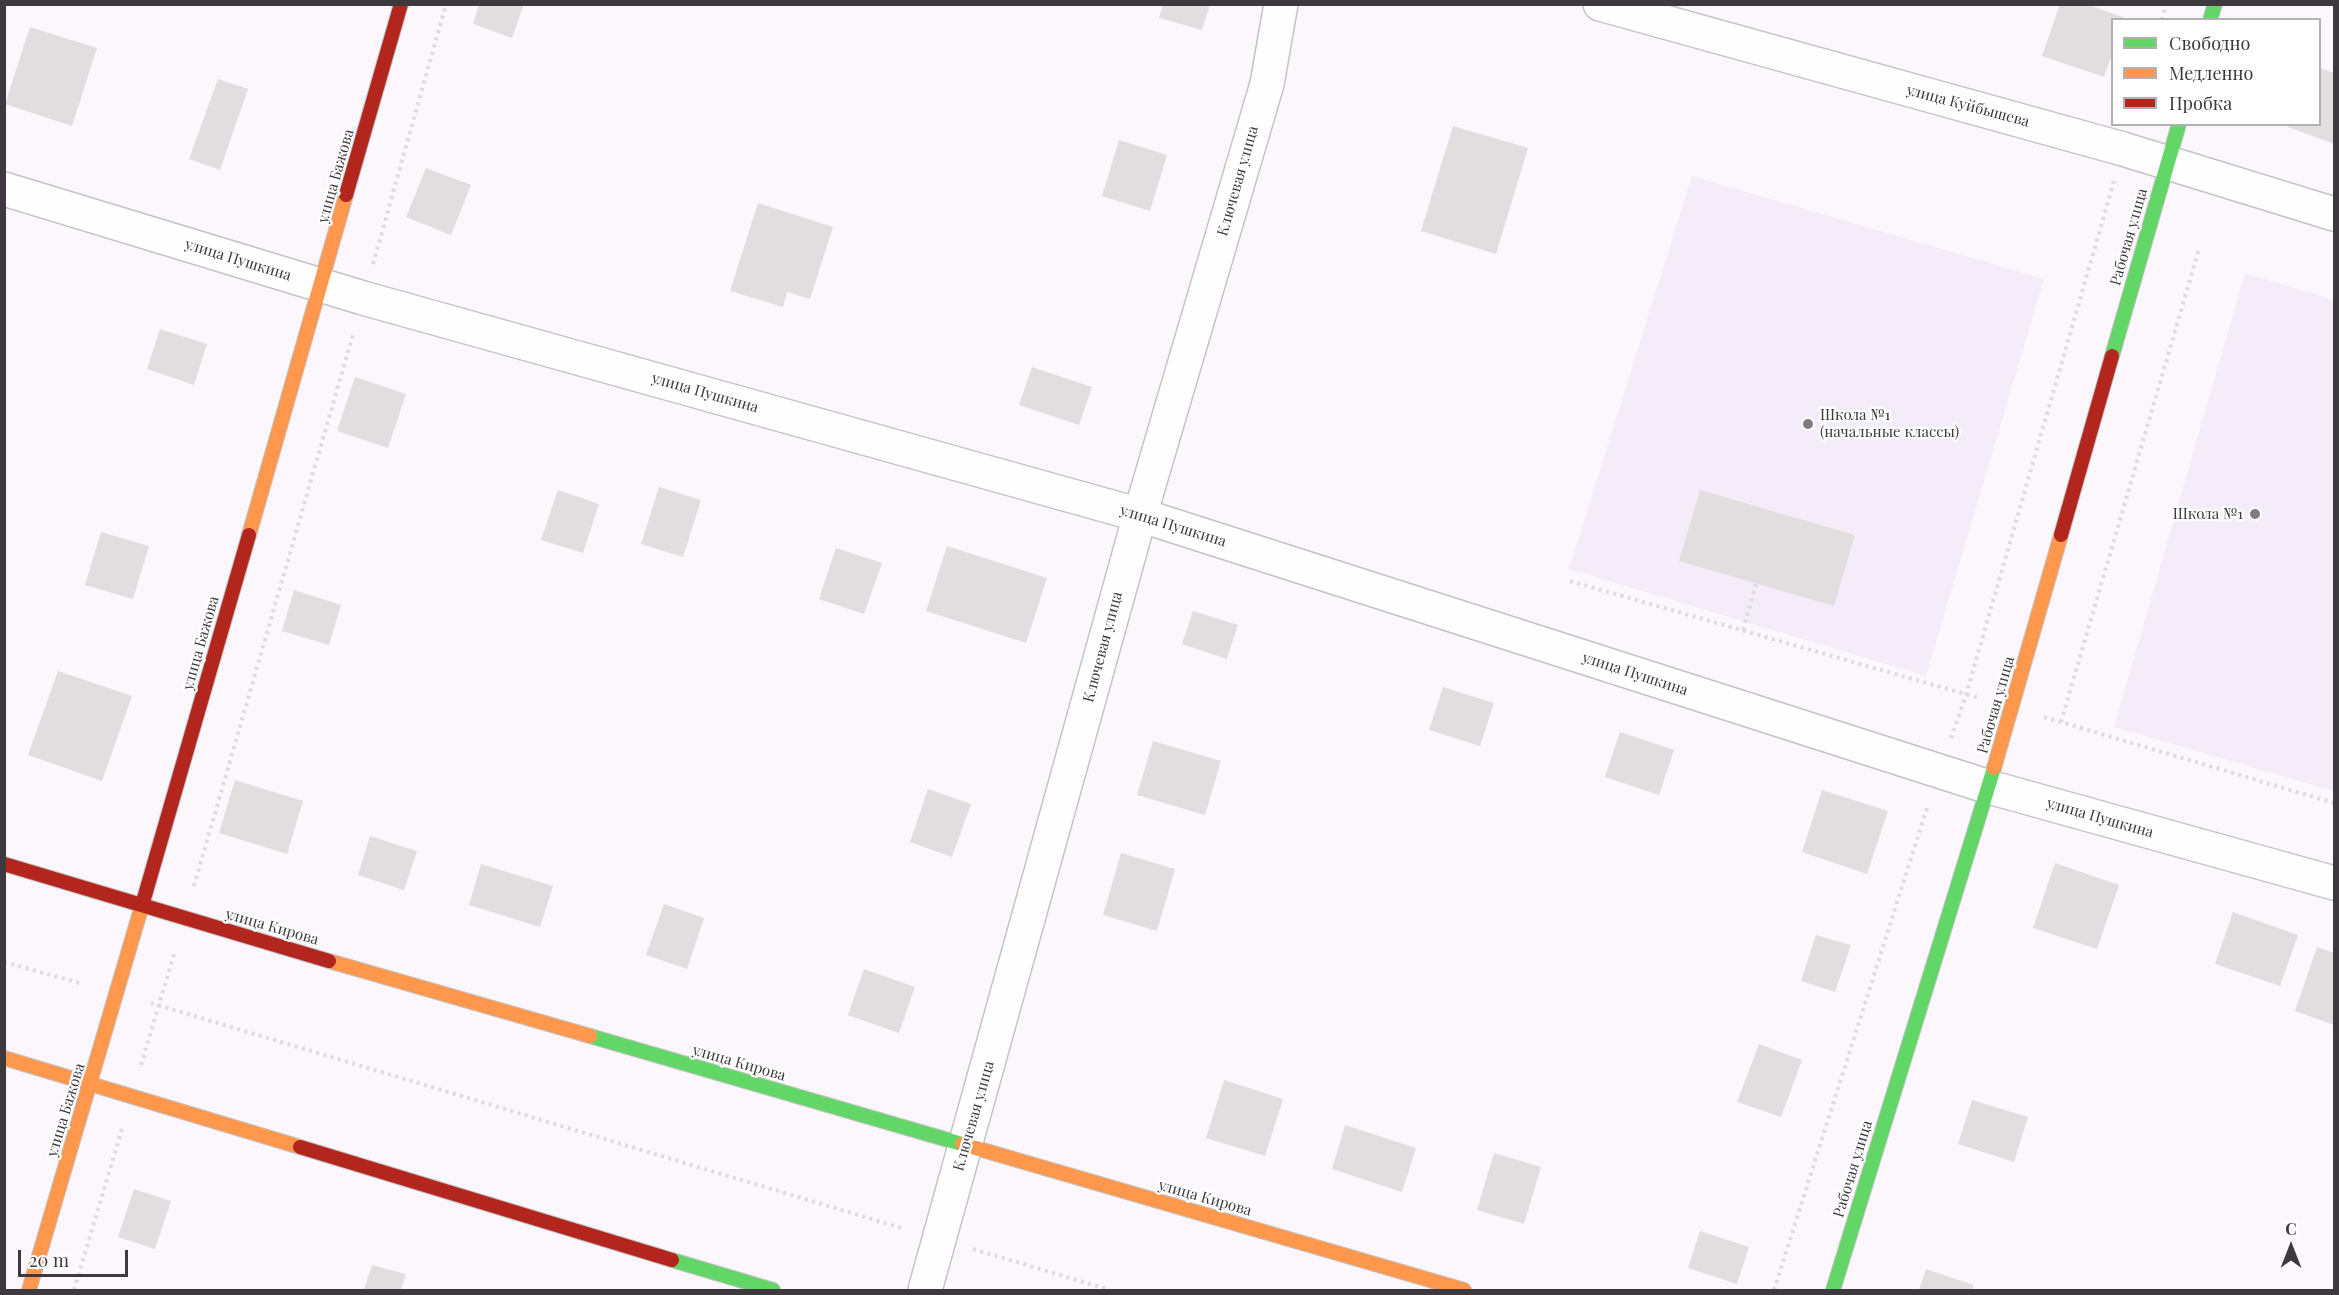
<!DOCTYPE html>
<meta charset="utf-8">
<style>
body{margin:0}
#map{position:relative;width:2339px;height:1295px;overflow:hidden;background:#fbf7fc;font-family:"Playfair Display",serif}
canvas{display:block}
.frame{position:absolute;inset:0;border:6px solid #3d393e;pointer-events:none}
.legend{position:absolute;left:2111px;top:18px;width:210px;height:108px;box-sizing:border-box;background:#fff;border:2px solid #b1b0b2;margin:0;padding:8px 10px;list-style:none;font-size:18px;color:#3d393e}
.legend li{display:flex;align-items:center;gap:12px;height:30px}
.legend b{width:30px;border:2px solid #b1b0b2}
.north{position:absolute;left:2261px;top:1217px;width:60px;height:60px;-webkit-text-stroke:4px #fff;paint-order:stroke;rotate:0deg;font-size:16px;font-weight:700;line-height:24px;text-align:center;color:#3d393e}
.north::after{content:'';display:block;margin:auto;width:21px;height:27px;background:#3d393e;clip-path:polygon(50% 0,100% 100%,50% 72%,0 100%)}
.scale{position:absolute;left:18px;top:1250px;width:110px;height:27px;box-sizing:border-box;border:3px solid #3d393e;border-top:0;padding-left:8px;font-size:18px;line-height:21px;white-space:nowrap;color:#3d393e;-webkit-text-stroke:4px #fff;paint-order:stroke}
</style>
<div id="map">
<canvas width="2339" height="1295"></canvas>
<div class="frame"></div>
<ul class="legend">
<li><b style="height:8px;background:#63d668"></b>Свободно</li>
<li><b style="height:8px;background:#ff974d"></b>Медленно</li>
<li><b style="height:8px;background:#b3261e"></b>Пробка</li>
</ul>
<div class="north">С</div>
<div class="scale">20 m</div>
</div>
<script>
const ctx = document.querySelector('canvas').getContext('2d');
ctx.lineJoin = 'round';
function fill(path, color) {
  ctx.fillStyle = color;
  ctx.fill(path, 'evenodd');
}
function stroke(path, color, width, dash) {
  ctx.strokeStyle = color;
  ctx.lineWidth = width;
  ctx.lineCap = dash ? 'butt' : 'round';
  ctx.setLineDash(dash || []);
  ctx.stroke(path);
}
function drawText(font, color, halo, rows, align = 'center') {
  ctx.font = font + ' "Playfair Display",serif';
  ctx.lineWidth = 4.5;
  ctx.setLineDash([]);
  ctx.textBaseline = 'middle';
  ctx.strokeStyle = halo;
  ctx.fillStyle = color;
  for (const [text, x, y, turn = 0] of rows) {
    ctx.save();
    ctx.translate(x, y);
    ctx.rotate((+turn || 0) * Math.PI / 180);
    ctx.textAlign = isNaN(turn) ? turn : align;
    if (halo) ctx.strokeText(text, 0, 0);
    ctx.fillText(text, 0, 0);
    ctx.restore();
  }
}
const built = new Path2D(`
 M1692,176L2044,279L1926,676L1569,569Z
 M2245,273L2334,300V791L2114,727Z`);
const building = new Path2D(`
 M479,4H524L512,38L473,24Z
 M1163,4H1210L1202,30L1159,18Z
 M2060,4H2087L2125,18L2124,20H2112V54L2104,77L2042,56Z
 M30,27L97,48L72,126L5,104Z
 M2320,68L2334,73V144L2288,127L2289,124H2320Z
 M218,79L248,89L220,170L189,159Z
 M1453,126L1528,148L1496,254L1421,231Z
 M1119,140L1167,155L1150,211L1102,196Z
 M426,168L471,185L451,235L406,217Z
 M758,203L833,227L810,299L787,292L783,307L730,291Z
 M160,329L207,344L194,385L147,369Z
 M1032,367L1092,387L1079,425L1019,405Z
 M355,377L406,394L388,448L337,431Z
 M659,487L701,500L683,557L641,544Z
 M558,490L599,504L583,553L541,540Z
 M1700,490L1855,535L1834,606L1679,561Z
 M101,532L149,546L133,599L85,585Z
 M947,546L1047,578L1026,643L926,611Z
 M836,548L882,563L864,614L819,599Z
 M294,590L341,605L329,645L282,631Z
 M1193,611L1238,625L1227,659L1182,644Z
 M58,671L132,696L102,781L28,755Z
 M1443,687L1494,703L1480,746L1429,730Z
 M1620,732L1674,750L1659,795L1605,777Z
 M1153,741L1221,761L1205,815L1137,795Z
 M235,780L303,801L287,854L219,833Z
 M928,789L971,804L952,857L910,842Z
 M1822,790L1888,811L1867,874L1802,852Z
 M370,836L417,851L404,890L358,875Z
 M1121,853L1175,869L1157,931L1103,915Z
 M2055,863L2119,885L2097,949L2033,928Z
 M481,864L553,886L540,927L469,905Z
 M664,904L704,918L687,969L646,955Z
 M2233,912L2298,935L2280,986L2215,964Z
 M1816,935L1851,945L1835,992L1801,981Z
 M2317,947L2334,953V1025L2295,1011Z
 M864,969L915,987L899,1033L848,1015Z
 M1759,1044L1802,1060L1781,1117L1737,1102Z
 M1224,1080L1283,1099L1265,1156L1206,1138Z
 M1972,1100L2028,1117L2014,1162L1958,1144Z
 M1345,1125L1416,1148L1402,1192L1332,1169Z
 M1494,1153L1541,1167L1524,1224L1477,1210Z
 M134,1189L171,1201L155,1249L118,1237Z
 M1700,1231L1749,1247L1737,1284L1688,1268Z
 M372,1265L406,1274L401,1290H364Z
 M1926,1269L1974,1285L1972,1290H1919Z`);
const path = new Path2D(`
 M2162,20L2166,4
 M373,264L446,4
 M1570,581L1979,698
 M1743,630L1756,584
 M2044,717L2334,803
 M2061,722L2199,249
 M1951,738L1966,695L2114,181
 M194,886L354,331
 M4,962L83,984
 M151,1003L905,1229
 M141,1065L175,951
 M973,1249L1110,1290
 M74,1290L122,1129
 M1774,1290L1928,805`);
const street = new Path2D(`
 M1600,4L2123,149L2334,214
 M4,189L363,298L1140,515L1989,787L2334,883
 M925,1290L1140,515L1267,84L1281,4`);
const fast = new Path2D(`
 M2210,20L2215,4
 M2112,356L2179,124
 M590,1036L962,1144
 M672,1260L773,1290
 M1833,1290L1994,768`);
const slow = new Path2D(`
 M249,535L346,195
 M1994,768L2061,535
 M329,961L590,1036
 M4,1058L300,1147
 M962,1144L1464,1290
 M29,1290L143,902`);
const jam = new Path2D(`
 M346,195L401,4
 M2061,535L2112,356
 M4,864L329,961
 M143,902L249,535
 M300,1147L672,1260`);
const markers = [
 [1808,424,6,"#807c80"],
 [2255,514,6,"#807c80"]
];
const streetNames = [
 ["улица Куйбышева",1968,106,15],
 ["улица Бажова",336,176,-74],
 ["Ключевая улица",1238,181,-74],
 ["Рабочая улица",2129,237,-74],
 ["улица Пушкина",238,260,17],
 ["улица Пушкина",705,393,16],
 ["улица Пушкина",1173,526,17],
 ["улица Бажова",201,643,-74],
 ["Ключевая улица",1103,647,-75],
 ["улица Пушкина",1635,674,18],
 ["Рабочая улица",1996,705,-74],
 ["улица Пушкина",2100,818,16],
 ["улица Кирова",272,927,16],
 ["улица Кирова",739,1063,16],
 ["улица Бажова",66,1110,-73],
 ["Ключевая улица",974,1116,-74],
 ["Рабочая улица",1853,1169,-73],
 ["улица Кирова",1205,1198,16]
];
const poiNames = [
 ["Школа №1",1820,415],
 ["(начальные классы)",1820,432],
 ["Школа №1",2243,514,"right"]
];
fill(built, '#f5ecf9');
fill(building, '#e2dedf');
stroke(street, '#c5c2c6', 36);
stroke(fast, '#c5c2c6', 16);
stroke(slow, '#c5c2c6', 16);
stroke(jam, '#c5c2c6', 16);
stroke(path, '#dcdbdd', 4, [3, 4.5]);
stroke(street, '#fefeff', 33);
stroke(fast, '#63d668', 14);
stroke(slow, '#ff974d', 14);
stroke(jam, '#b3261e', 14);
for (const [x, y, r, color] of markers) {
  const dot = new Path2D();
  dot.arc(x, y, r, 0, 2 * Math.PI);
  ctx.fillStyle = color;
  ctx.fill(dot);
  stroke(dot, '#fff', 2);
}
drawText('15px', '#3d393e', '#fff', streetNames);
drawText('15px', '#3d393e', '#fff', poiNames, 'left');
</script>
